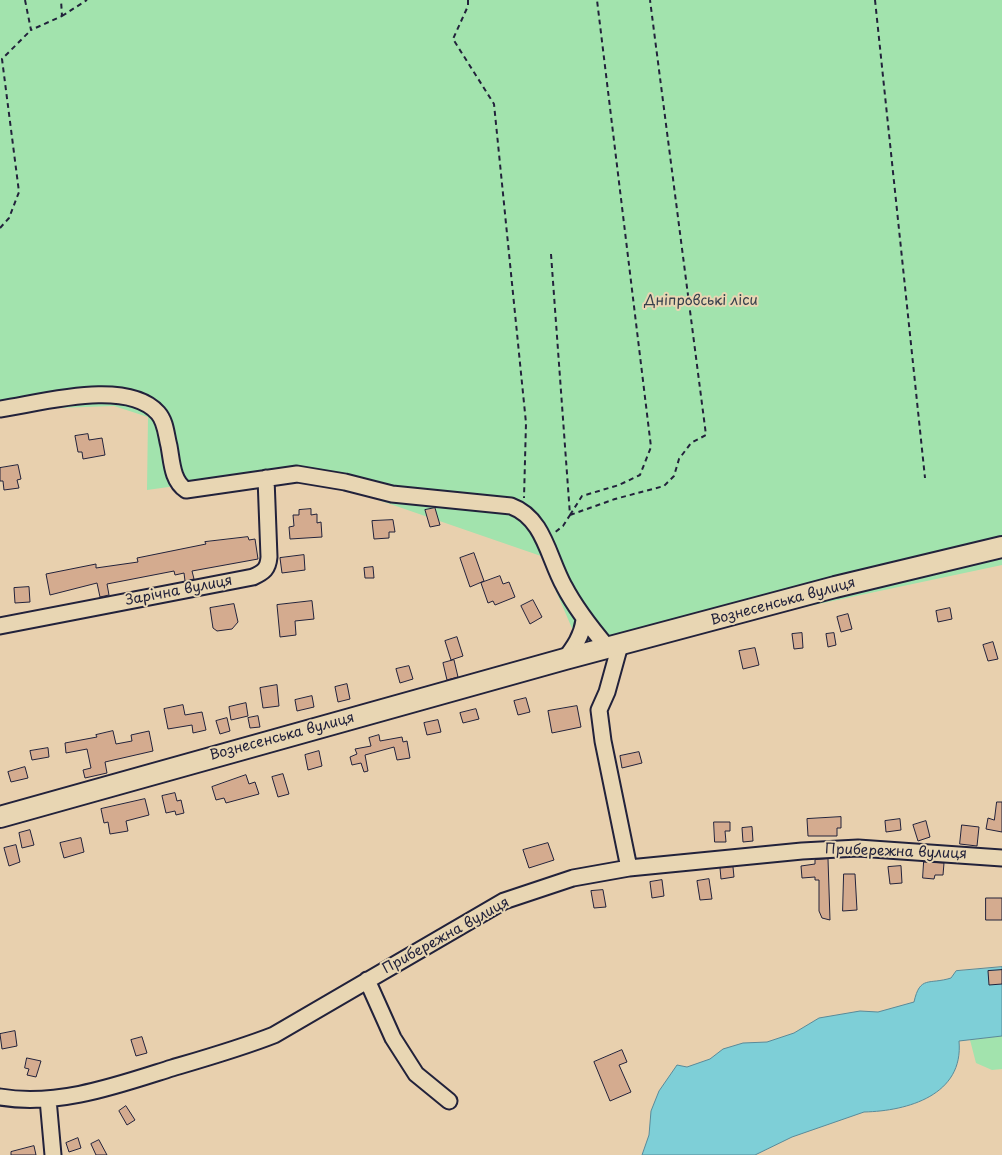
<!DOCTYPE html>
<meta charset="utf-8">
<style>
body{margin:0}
canvas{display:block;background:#e8d0ae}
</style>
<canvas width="1002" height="1155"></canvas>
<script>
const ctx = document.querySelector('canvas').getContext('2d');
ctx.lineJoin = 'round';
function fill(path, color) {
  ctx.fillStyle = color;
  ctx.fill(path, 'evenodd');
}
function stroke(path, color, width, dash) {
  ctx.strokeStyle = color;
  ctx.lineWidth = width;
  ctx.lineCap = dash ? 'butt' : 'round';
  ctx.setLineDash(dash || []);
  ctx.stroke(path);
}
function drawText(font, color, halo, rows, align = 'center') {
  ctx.font = font + ' "Playpen Sans",sans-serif';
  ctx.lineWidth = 4;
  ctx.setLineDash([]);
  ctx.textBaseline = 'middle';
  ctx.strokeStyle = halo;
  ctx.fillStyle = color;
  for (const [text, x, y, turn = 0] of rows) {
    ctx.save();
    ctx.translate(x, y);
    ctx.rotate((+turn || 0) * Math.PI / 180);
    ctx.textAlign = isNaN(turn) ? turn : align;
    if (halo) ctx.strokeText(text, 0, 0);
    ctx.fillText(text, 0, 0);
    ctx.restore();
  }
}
const green = new Path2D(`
 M0,0H1002V565L583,654L541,556L306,475L270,473L147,490L148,417L114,406L0,410Z
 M1002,1036V1069L992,1070L976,1063L970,1040Z`);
const water = new Path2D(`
 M1002,967V1036L959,1041C964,1095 908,1111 864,1112L792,1137L755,1155H642L649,1135L651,1111L659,1091L677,1065L687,1067L710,1059L723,1049L743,1043L767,1042L794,1033L819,1018L860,1011L878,1012L914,1002C920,975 929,985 951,978L956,971Z`);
const building = new Path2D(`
 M88,434L89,440L102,438L105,455L83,459L82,452H78L75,436Z
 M18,465L21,479L17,480L19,488L4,490L3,481H0V468Z
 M435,508L440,525L430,527L425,510Z
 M311,509V515L317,514V523L321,522L322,537L290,539L289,527L294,526L293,515H299V510Z
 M393,520L395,532H389V538L374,539L372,521Z
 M248,537L249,540L255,539L258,559L192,571L194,579L185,581L184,573L175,575L174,571L107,584L109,595L100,597L97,583L50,595L46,574L96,564V568L138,562L137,558L206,544L205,542Z
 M474,553L484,581L470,587L460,558Z
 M304,555L305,570L282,573L280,558Z
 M373,567L374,578H365L364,568Z
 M500,576L503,584L509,582L515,597L495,605L493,601L488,603L481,583Z
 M29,587L30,602L15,603L14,588Z
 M533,600L542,617L530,624L521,606Z
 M312,601L314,619L295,621L296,635L280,637L277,605Z
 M234,604L238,622L232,629L217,631L213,628L210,608Z
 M950,608L952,619L938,622L936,611Z
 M848,614L852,629L841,632L837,617Z
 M802,633L803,648L794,649L792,634Z
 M834,633L836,645L828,647L826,634Z
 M457,637L463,656L451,660L445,641Z
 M993,642L998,659L988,661L983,645Z
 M755,648L759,665L743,669L739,651Z
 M454,660L458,677L447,680L443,663Z
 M409,666L413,679L400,683L396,669Z
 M347,684L350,699L338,702L335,687Z
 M277,685L279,706L263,708L260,688Z
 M312,696L314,707L297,711L295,700Z
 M526,698L530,712L518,715L514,701Z
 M246,703L248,716L231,720L229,707Z
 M183,705L185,715L202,712L206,730L193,733L192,725L168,729L164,709Z
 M577,706L581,727L552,733L548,711Z
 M476,709L479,719L463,723L460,713Z
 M258,716L260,727L250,728L248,718Z
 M227,718L230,731L220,734L216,721Z
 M438,720L441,732L427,735L424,723Z
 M113,731L116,744L132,741L131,735L149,731L153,751L105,762L107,773L85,778L83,770L91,768L87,749L66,753L65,743L97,737L96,735Z
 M379,735L380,741L402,737L403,742L407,741L410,758L397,760L394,747L365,755L368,771L364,772L361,763L352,765L350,757L357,754L355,749L371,746L369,738Z
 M48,748L49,757L32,760L30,751Z
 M319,751L322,766L308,770L305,755Z
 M639,752L642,763L622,768L620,756Z
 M25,767L28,778L11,782L8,772Z
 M283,774L289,794L278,797L272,777Z
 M246,775L249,784L255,782L259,794L226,803L224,798L216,800L212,787Z
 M175,793L177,801L181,800L184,813L176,815L175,811L166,813L162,796Z
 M145,799L149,815L126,821L128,831L110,834L108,822L104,823L101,809Z
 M997,802H1002V832L986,829L988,818L994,820Z
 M841,817V828H837V836H808L807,819Z
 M900,819L901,830L886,832L885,821Z
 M926,821L930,837L918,841L913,825Z
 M714,822H730V831H725L726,842H715Z
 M962,825L979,827L977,846L960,844Z
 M752,827L753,841L743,842L742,828Z
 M30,830L34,845L22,848L19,833Z
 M81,838L84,852L64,858L60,843Z
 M548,843L554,860L529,868L523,850Z
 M16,845L20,862L9,866L4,848Z
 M828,859L830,920L822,918L819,911V880H815V877L802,878L801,866L815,864V860Z
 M924,862L944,863L943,875H935L934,879L923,878Z
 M901,866L902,883L890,884L888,867Z
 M733,867L734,877L721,879L720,868Z
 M844,874H855L857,910L843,911Z
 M709,879L712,899L700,900L697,881Z
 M662,880L664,896L652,898L650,882Z
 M603,890L606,907L594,908L591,891Z
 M986,898H1002V920H986Z
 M1002,970V984L989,985L988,971Z
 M15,1031L17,1046L2,1049L0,1034Z
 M142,1037L147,1053L136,1056L131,1040Z
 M622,1050L627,1062L619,1065L631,1092L610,1101L594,1062Z
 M27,1058L41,1061L36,1077L27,1075L29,1069L25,1068Z
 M126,1106L135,1120L127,1125L119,1111Z
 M78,1138L81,1148L69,1152L66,1143Z
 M99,1140L107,1155H96L91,1144Z
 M34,1146L36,1155H11V1152Z`);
const path = new Path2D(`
 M25,0L31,30L62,16L61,0
 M468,0V6L453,39L494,104L526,423L524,498
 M875,0L925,478
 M62,16L87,0
 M0,228L9,218L19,192L2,59L31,30
 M551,254L570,515L563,526L554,533
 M570,515L615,499L664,486L674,476L679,459L691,443L706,435L650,0
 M570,515L582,496L619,485L640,475L651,447L597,0`);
const minor = new Path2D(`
 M0,409C41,403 127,378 158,413C166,422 166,435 169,446C172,462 172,481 186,490L297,474L345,482L392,494L511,506C544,518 548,557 564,586C576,609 591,628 608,648
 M0,626L253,577C264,572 268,569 269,557L266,478
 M620,645L607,692L599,710L603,741L629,868
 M565,659C574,647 582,636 584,620
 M367,980L393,1038L416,1074L449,1101
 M0,1097C58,1107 118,1085 172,1068C206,1058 241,1048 274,1035L504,901L573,878L629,868L802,851L858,848L1002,858
 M48,1099L53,1155`);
const major = new Path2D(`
 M0,817L565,659L835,587L1002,547`);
const parkNames = [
 ["Дніпровські ліси",701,301]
];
const streetNames = [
 ["Зарічна вулиця",179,591,-11],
 ["Вознесенська вулиця",783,602,-15],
 ["Вознесенська вулиця",282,737,-15],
 ["Прибережна вулиця",896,852,2],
 ["Прибережна вулиця",446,936,-29]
];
fill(green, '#a2e3ad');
fill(water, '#7ecfd7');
stroke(water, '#598a99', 1);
fill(building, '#d4ab8f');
stroke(building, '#22223b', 1);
stroke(minor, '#22223b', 19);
stroke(major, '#22223b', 24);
stroke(path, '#22223b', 2, [5, 4]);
stroke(minor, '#e8d6b3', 15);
stroke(major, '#e8d6b3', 20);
drawText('14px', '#353f4c', '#e8d6b3', parkNames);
drawText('14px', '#22223b', '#e8d6b3', streetNames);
</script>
